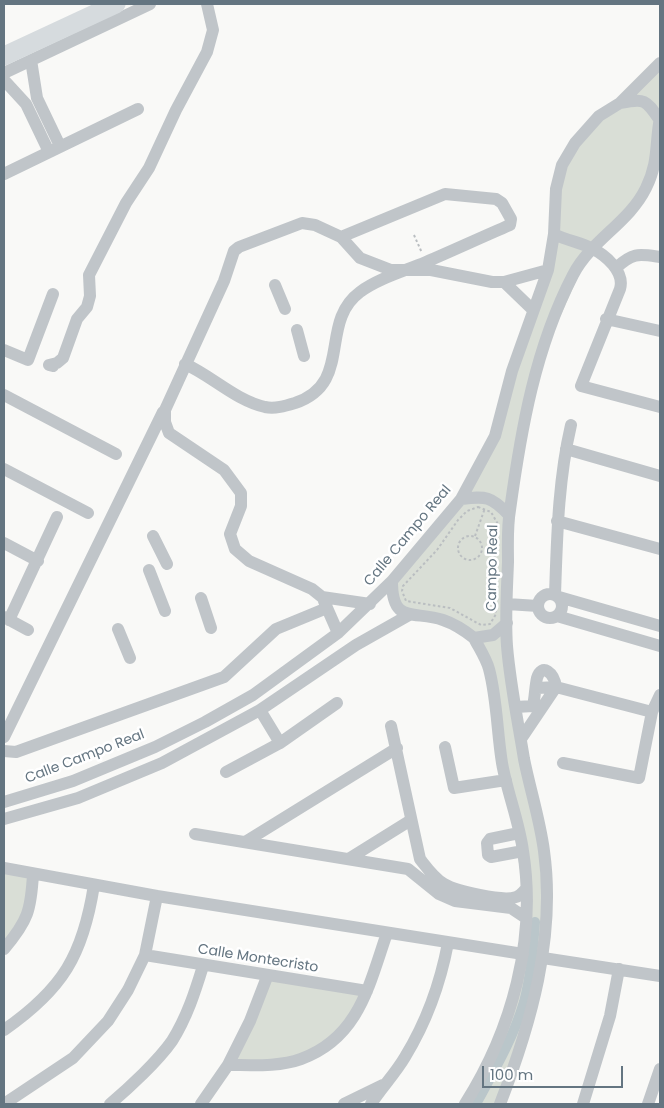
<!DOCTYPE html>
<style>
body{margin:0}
#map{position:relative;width:664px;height:1108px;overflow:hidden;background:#f9f9f7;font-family:Poppins,sans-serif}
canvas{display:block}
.frame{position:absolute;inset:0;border:5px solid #647581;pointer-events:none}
.scale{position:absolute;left:482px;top:1066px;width:141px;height:22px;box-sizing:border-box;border:2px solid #647581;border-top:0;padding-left:6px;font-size:15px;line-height:18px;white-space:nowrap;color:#647581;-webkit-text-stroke:4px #fff;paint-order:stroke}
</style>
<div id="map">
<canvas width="664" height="1108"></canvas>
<div class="frame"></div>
<div class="scale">100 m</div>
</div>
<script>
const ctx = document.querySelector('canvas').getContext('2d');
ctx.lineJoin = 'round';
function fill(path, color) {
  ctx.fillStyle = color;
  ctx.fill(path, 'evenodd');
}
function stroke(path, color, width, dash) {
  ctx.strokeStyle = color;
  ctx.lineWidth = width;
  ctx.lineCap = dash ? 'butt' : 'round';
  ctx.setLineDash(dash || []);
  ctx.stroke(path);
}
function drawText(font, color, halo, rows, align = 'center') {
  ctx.font = font + ' Poppins,sans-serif';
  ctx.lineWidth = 5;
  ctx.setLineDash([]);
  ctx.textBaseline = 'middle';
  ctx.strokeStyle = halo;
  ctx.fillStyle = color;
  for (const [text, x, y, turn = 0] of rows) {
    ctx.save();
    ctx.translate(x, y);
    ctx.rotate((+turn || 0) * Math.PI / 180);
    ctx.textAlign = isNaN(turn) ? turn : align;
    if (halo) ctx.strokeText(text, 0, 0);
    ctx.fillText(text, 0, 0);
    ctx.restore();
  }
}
const green = new Path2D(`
 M660,63V118L646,188L591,248L534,375L509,514L507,645L544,851L543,958L500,1104H465L512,1006L526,909L489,668L474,638L397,606L392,581L461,499L495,436L548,270L556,189L575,143Z
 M4,868L33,874L31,900L4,948Z
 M267,977L367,991L354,1019L301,1059L228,1065Z`);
const canal = new Path2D(`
 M476,1104C494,1071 513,1039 524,1002C531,976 533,948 535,922`);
const path = new Path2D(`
 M414,235L422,253
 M478,507L491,512L499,526L494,553L497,576L494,590L496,614L490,624L481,625L450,608L406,601L402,591L403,586L437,550L458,520L467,511Z
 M458 548a12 12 0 1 1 24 0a12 12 0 1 1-24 0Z
 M475,536L485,508`);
const minor = new Path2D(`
 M31,60L37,98L60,146
 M4,73L150,4
 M4,80L26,104L49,152
 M621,103C645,98 646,100 659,119
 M4,174L138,109
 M554,234C568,241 579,242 591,248C606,255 625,272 620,289L581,386L660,407
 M616,268C633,252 639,254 660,257
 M504,282L532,309
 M275,285L285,309
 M606,319L660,331
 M297,330L304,356
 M4,350L28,360L53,294
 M185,364C212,376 235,400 265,407C275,409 285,406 295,403C354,383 318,323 360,292C379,278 405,271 426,262C454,250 482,237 510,225L511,219L502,203L496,199L445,194L341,237
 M53,366L49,365L57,363L63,358L77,319L87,307L90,296L89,275L126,203L149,168L176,110L207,52L213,30L207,4
 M4,395L116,454
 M566,449L660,476
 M4,469L88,513
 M461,499C486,496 491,496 509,515
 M557,521L660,549
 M153,536L167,564
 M4,543L38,561
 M149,570L165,611
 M392,581C392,625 414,610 443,620C455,624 464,630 474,638L493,635L507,623
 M538 606a12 12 0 1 1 24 0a12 12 0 1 1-24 0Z
 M555,595C557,538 558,481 571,425
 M559,597L660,626
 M201,598L211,628
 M324,601L338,633
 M370,604L322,597L312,589L249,561L235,549L230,534L241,506V493L224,470L169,433L165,422V410L224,281L234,251L239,247L302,223L315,225L341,237L360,258L391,270H431L492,282H504L548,270
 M507,604L538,606
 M557,616L660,646
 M4,617L28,630
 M9,620L57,517
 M118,629L130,658
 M538,688L556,687L652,712L639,778L563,763
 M516,707L533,706C535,697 535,687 537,678C542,662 554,673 556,687L521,739
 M260,710L280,743
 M652,712L660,695
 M391,726L420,859C427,868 434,878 444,884C456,891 503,902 516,897C520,896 522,893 525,890
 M4,737L163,412
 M445,747L454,788L506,780
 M4,751L16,752L224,677L276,629L327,608
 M226,772L280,743L337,703
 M4,802L73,781L155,747L205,722L253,695L338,633L392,581L461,499L495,436L512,371L548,270L554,234L556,189L562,165L575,143L599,116L620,103L660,63
 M4,819L78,798L162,763L260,710L356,645L409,615
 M519,833L490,839L487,843L488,855L491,857L523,851
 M195,834L408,869L439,894L455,901L511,908L526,918
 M245,842L397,748
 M350,858L411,820
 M4,868L157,896L523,954
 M4,949C28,921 31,910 33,874
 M145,955L367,991
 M543,958L660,976
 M4,1030C63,989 83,955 94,885
 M228,1065C252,1065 279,1067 301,1059C359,1038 369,985 387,933
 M4,1104L73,1058L108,1021L128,990L145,955L157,896
 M110,1104C129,1088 158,1061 172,1041C187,1017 195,992 203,966
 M201,1104L228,1065L250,1021L267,977
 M344,1104L383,1085
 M371,1104C382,1087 395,1074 405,1057C427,1021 440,985 448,943
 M465,1104C512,1030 537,939 523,851C519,821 507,792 502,763C497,732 497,699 489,669C486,658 479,648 474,638
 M500,1104C531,1024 556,937 544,851C540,820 530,789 524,759C518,722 510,683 507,646C505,618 507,590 508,562C508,545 507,527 510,510C521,430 535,348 573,275C591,240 629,223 646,188C659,162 655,143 660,118
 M583,1104L610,1016L619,969
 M648,1104L660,1069`);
const highway = new Path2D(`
 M4,56L116,4`);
const streetNames = [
 ["Calle Campo Real",408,536,-50],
 ["Campo Real",493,568,-89],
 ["Calle Campo Real",85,757,-21],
 ["Calle Montecristo",258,959,9]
];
fill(green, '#d9ded6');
stroke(canal, '#bac6ca', 10);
stroke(path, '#babec1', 2, [2.5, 2.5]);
stroke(minor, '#c0c5c9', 12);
stroke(highway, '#d6dbde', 19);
drawText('14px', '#647581', '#fff', streetNames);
</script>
